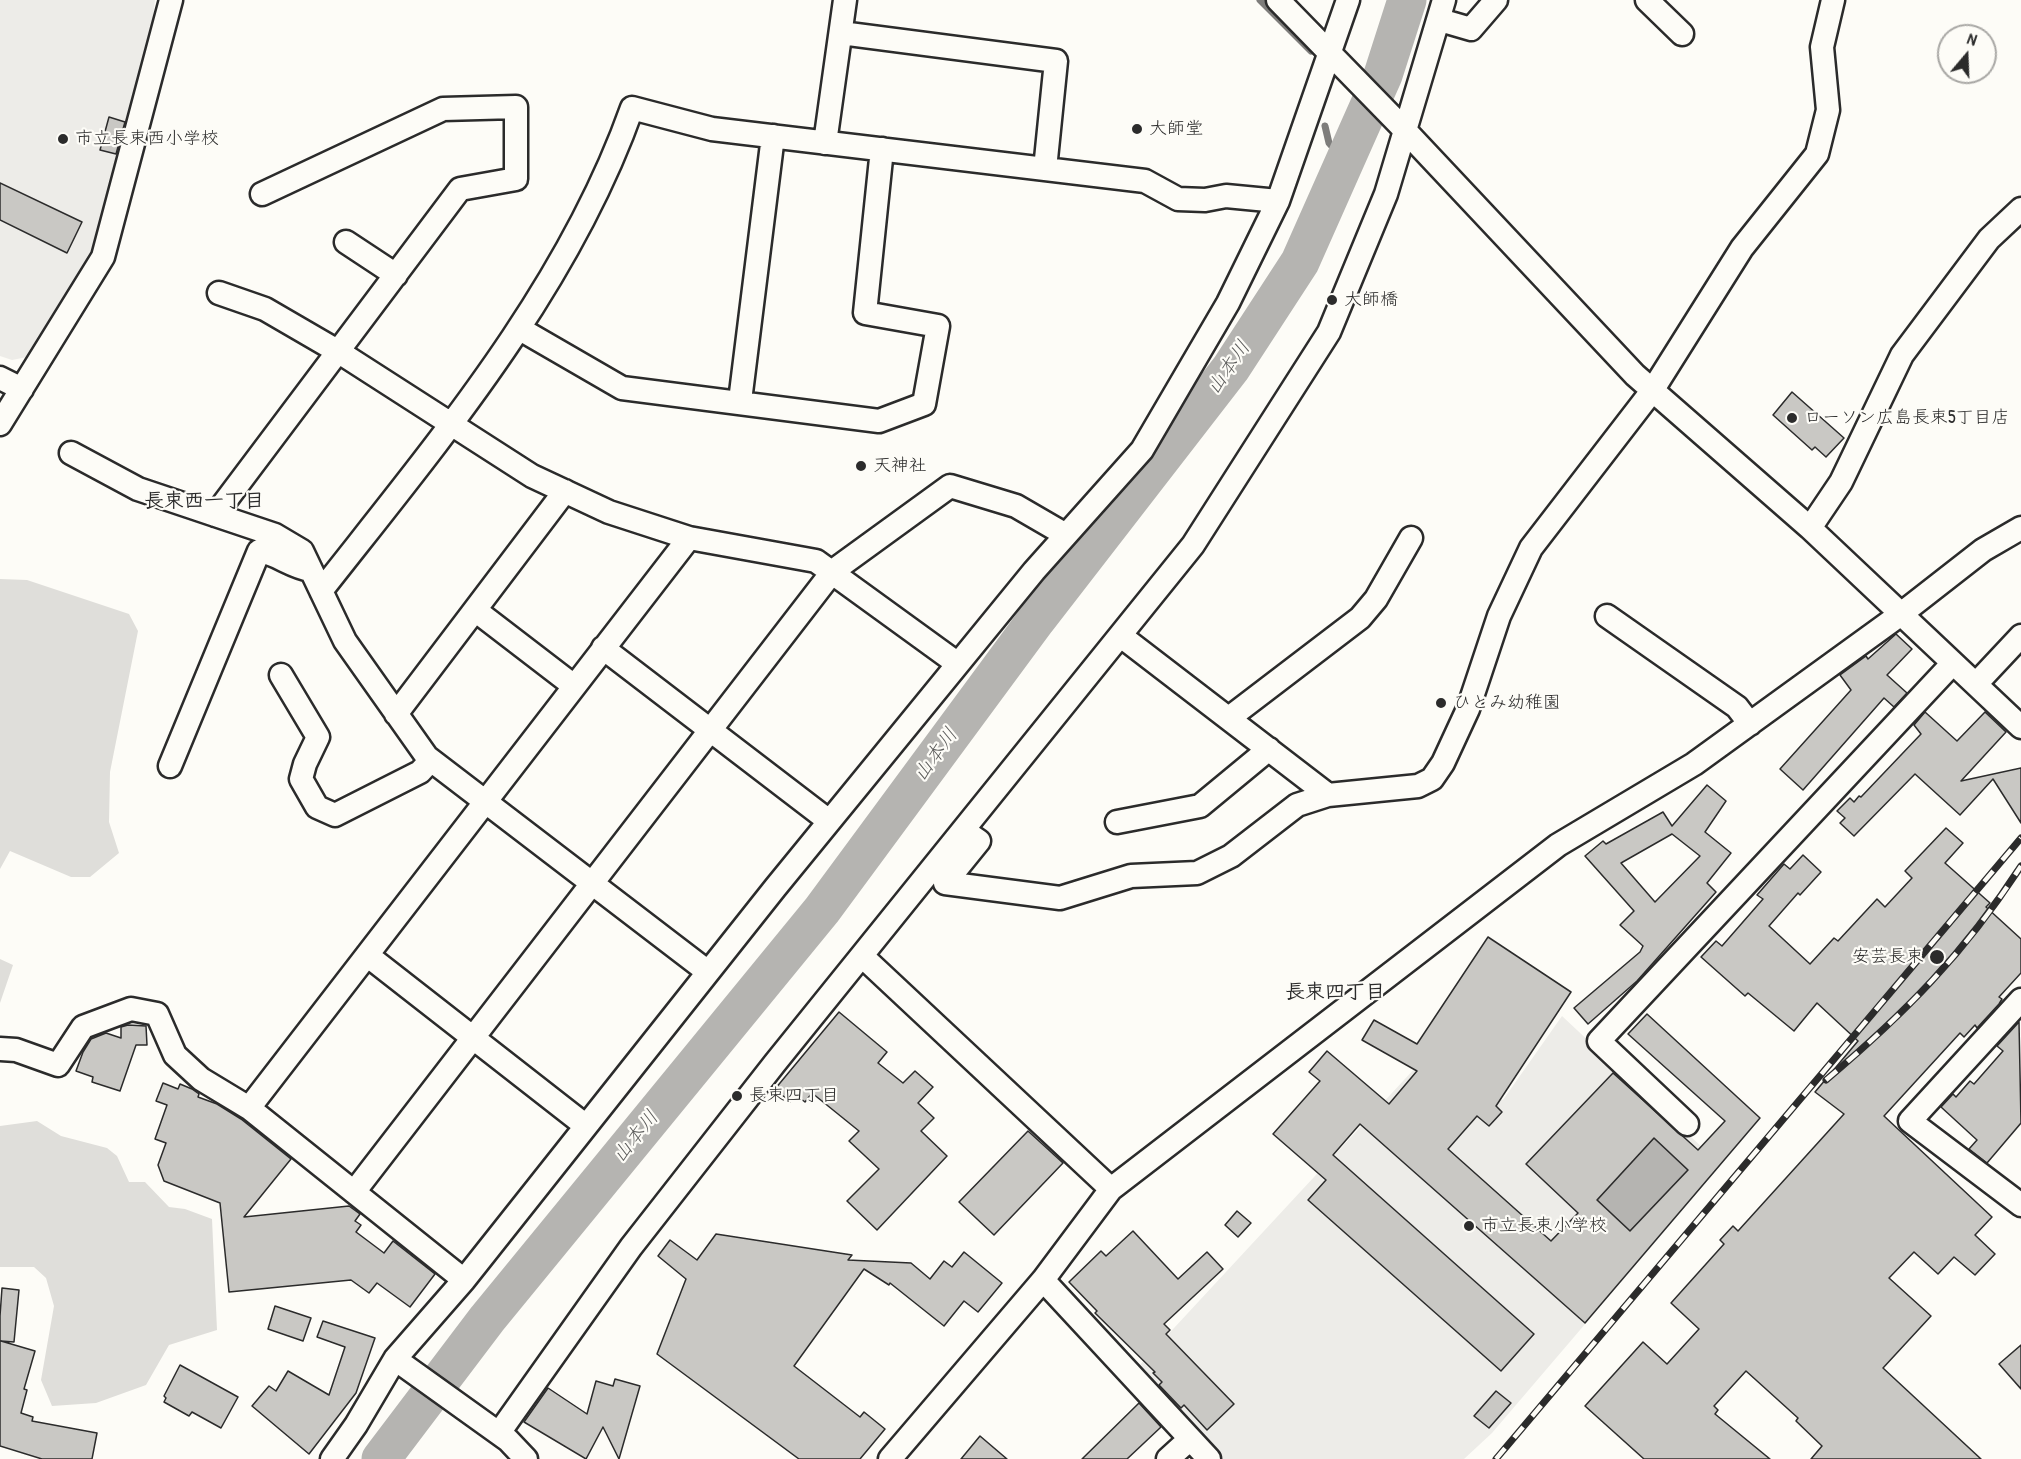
<!DOCTYPE html>
<meta charset="utf-8">
<style>
body{margin:0}
#map{position:relative;width:2021px;height:1459px;overflow:hidden;background:#fdfcf7;font-family:"Patrick Hand",sans-serif}
canvas{display:block}
.north{position:absolute;left:1937px;top:24px;width:60px;height:60px;box-sizing:border-box;background:#fdfcf7;border:2px solid #a9a8a5;border-radius:50%;rotate:19deg;font-size:16px;font-weight:700;line-height:24px;text-align:center;color:#2b2b2b}
.north::after{content:'';display:block;margin:auto;width:21px;height:27px;background:#2b2b2b;clip-path:polygon(50% 0,100% 100%,50% 72%,0 100%)}
</style>
<div id="map">
<canvas width="2021" height="1459"></canvas>
<div class="north">N</div>
</div>
<script>
const ctx = document.querySelector('canvas').getContext('2d');
ctx.lineJoin = 'round';
function fill(path, color) {
  ctx.fillStyle = color;
  ctx.fill(path, 'evenodd');
}
function stroke(path, color, width, dash) {
  ctx.strokeStyle = color;
  ctx.lineWidth = width;
  ctx.lineCap = dash ? 'butt' : 'round';
  ctx.setLineDash(dash || []);
  ctx.stroke(path);
}
function drawText(font, color, halo, rows, align = 'center') {
  ctx.font = font + ' "Patrick Hand","Klee One",sans-serif';
  ctx.lineWidth = 4.5;
  ctx.setLineDash([]);
  ctx.textBaseline = 'middle';
  ctx.strokeStyle = halo;
  ctx.fillStyle = color;
  for (const [text, x, y, turn = 0] of rows) {
    ctx.save();
    ctx.translate(x, y);
    ctx.rotate((+turn || 0) * Math.PI / 180);
    ctx.textAlign = isNaN(turn) ? turn : align;
    if (halo) ctx.strokeText(text, 0, 0);
    ctx.fillText(text, 0, 0);
    ctx.restore();
  }
}
const built = new Path2D(`
 M0,0H155L152,25L98,253L41,348L27,357L12,360L0,356Z
 M1562,1016L1721,1165L1492,1433L1464,1459H1223L1136,1369L1429,1053L1503,1100Z`);
const green = new Path2D(`
 M0,579L27,580L129,614L138,631L110,772L109,822L119,853L90,877H71L10,851L0,869Z
 M0,959L13,965L0,1003Z
 M37,1121L61,1136L107,1148L117,1156L129,1182H145L169,1207L185,1209L212,1219L217,1330L169,1345L146,1385L96,1403L52,1406L41,1380L54,1306L46,1278L34,1267H0V1126Z`);
const water = new Path2D(`
 M1654,1138L1688,1170L1630,1231L1597,1200Z`);
const stream = new Path2D(`
 M1260,0L1311,51
 M1325,126L1329,143L1345,161`);
const river = new Path2D(`
 M381,1459L487,1319L822,910L1036,620L1231,368L1300,262L1383,75L1407,0`);
const building = new Path2D(`
 M109,117L125,122L116,154L100,150Z
 M0,183L82,222L67,253L0,220Z
 M1792,392L1844,438L1826,457L1815,447L1812,450L1773,415Z
 M1896,634L1912,649L1887,675L1907,693L1894,707L1884,698L1803,790L1780,769L1851,690L1840,675L1866,656L1868,659Z
 M1925,712L1957,741L1985,712L2006,732L1961,781L2021,768V823L1993,779L1960,815L1915,774L1854,836L1840,823L1845,818L1837,811L1850,798L1854,802L1859,796L1861,797L1921,734L1914,725Z
 M1707,785L1726,801L1705,832L1731,853L1707,883L1716,892L1637,981L1588,1024L1574,1008L1640,952L1643,946L1620,925L1634,911L1585,856L1603,841L1606,844L1663,812L1672,826ZM1672,834L1700,856L1655,902L1621,863Z
 M1946,828L1963,843L1945,863L1990,903L1986,907L2021,939V973L1999,997L2002,999L1999,1004L1977,1028L1975,1025L1964,1037L1960,1033L1884,1116L1992,1217L1975,1235L1995,1254L1975,1275L1954,1257L1938,1274L1914,1252L1889,1278L1931,1316L1883,1368L1981,1459H1811L1822,1446L1796,1421L1798,1418L1746,1371L1714,1406L1718,1410L1715,1414L1770,1459H1644L1585,1406L1643,1342L1667,1364L1699,1329L1671,1303L1724,1244L1720,1240L1733,1226L1738,1231L1844,1114L1815,1092L1858,1041L1817,1003L1794,1031L1748,993L1745,996L1701,957L1716,941L1722,946L1763,899L1757,895L1784,864L1790,869L1803,855L1821,872L1800,895L1798,893L1769,926L1810,964L1834,938L1838,941L1877,899L1885,907L1912,878L1905,871Z
 M1488,937L1571,992L1496,1106L1502,1112L1489,1126L1477,1116L1448,1149L1551,1241L1578,1213L1526,1164L1613,1073L1698,1150L1725,1121L1628,1034L1647,1014L1760,1118L1585,1323L1360,1124L1333,1155L1534,1334L1501,1371L1308,1200L1326,1180L1273,1134L1320,1081L1309,1072L1327,1051L1389,1104L1417,1071L1362,1040L1374,1020L1417,1044ZM1654,1138L1688,1170L1630,1231L1597,1200Z
 M839,1012L887,1052L878,1063L903,1083L915,1071L933,1087L918,1103L934,1118L921,1131L947,1156L877,1230L847,1201L879,1169L849,1141L859,1131L812,1093L805,1102L796,1095L790,1102L775,1089Z
 M2019,1022L2021,1123L1987,1163L1969,1149L1977,1140L1941,1107L1953,1094L1956,1097L1970,1081L1974,1084L2003,1051L1997,1046Z
 M128,1025L146,1026L147,1045H136L120,1091L92,1082L93,1077L76,1071L83,1052L91,1039L106,1033L121,1038V1027Z
 M163,1083L178,1089L180,1084L192,1089L199,1094L198,1097L217,1104L241,1119L291,1159L244,1217L349,1206L360,1214L355,1221L361,1225L356,1232L384,1253L393,1241L435,1274L410,1307L377,1283L369,1293L351,1280L229,1292L220,1203L164,1181L158,1165L166,1143L155,1139L167,1105L156,1101Z
 M1028,1131L1063,1163L994,1235L959,1202Z
 M1237,1211L1251,1223L1238,1237L1225,1225Z
 M1133,1231L1178,1279L1207,1252L1223,1269L1164,1324L1170,1330L1166,1334L1234,1404L1207,1430L1184,1405L1181,1408L1159,1385L1162,1382L1153,1373L1155,1372L1095,1313L1097,1311L1069,1282L1101,1251L1106,1256Z
 M716,1234L852,1255L848,1260L911,1263L930,1279L944,1261L952,1267L964,1252L1002,1283L978,1312L964,1301L944,1326L890,1283L889,1285L864,1269L794,1366L860,1417L864,1412L885,1429L860,1459H799L657,1354L686,1279L658,1256L670,1240L697,1260Z
 M2,1288L19,1290L14,1342L1,1341L35,1351L24,1389L27,1390L21,1413L33,1417L32,1421L97,1433L92,1459H42L0,1446V1316Z
 M275,1306L311,1318L303,1341L268,1329Z
 M323,1321L375,1338L356,1393L309,1454L252,1406L269,1386L276,1391L288,1371L329,1395L345,1347L317,1337Z
 M2021,1345V1389L1999,1364Z
 M180,1365L238,1397L221,1428L192,1412L189,1416L164,1402L166,1398L164,1396Z
 M615,1379L640,1386L619,1459L603,1427L586,1459L524,1422L548,1388L587,1414L596,1381L613,1386Z
 M1496,1391L1511,1403L1489,1428L1474,1416Z
 M1139,1403L1161,1427L1127,1459H1082Z
 M980,1436L1007,1459H961Z`);
const minor = new Path2D(`
 M1278,0L1399,124L1635,375L1810,528L2021,727
 M1647,0L1682,34
 M1440,20L1471,29L1496,0
 M841,33L1056,61L1045,169
 M825,143L845,0
 M346,242L396,275
 M219,293L265,309L339,352L532,476L609,512L689,538L816,561L958,664
 M520,329L622,388L879,421L924,404L938,326L865,313L882,149
 M0,378L22,389
 M740,401L773,136
 M0,424L103,257L171,0
 M71,453L138,489L275,535L302,551L345,641L427,757L708,972
 M215,515L460,189L516,179V107L443,109L262,194
 M1810,528L1841,482L1902,355L1989,239L2021,209
 M321,591C438,442 568,289 632,108L712,129L1145,181L1178,199L1205,200L1226,196L1278,201
 M475,610L574,686
 M1607,616L1737,707L1750,724
 M1121,636L1328,795
 M603,648L829,821
 M281,675L318,737L305,764L301,779L317,807L335,815L420,772L431,760
 M1976,684L2021,636
 M396,714L565,491
 M1229,718L1360,618L1376,599L1411,538
 M170,766L259,551C278,554 291,567 311,570
 M1117,822L1200,806L1269,749
 M963,830L979,841L945,883L1060,898L1131,876L1197,873L1231,856L1297,805L1328,795L1418,786L1432,779L1443,763L1468,709L1499,616L1531,548L1652,391L1742,248L1817,154L1828,110L1822,47L1833,0
 M367,955L586,1126
 M862,956L1111,1189
 M2021,1000L1910,1121L2021,1205
 M0,1049L16,1050L58,1065L83,1027L131,1009L157,1014L175,1055L201,1079L249,1108L464,1280
 M249,1108L689,538
 M1687,1124L1599,1041L1953,663
 M354,1192L833,571L950,486L1016,506L1066,535
 M1043,1280L1209,1459
 M395,1359L508,1440L526,1459
 M499,1433L631,1247L775,1063L1193,545L1329,332L1386,194L1444,0
 M332,1459L356,1425L395,1359L464,1280L775,888L1034,571L1142,450L1228,303L1278,201L1348,0
 M890,1459L1043,1280L1111,1189L1558,845L1694,764L1901,614L1983,550L2021,528
 M1168,1459L1190,1439`);
const rail = new Path2D(`
 M1826,1080C1905,1013 1964,954 2021,866
 M1496,1459L2021,838`);
const markers = [
 [1137,129,6,"#2b2b2b"],
 [63,139,6,"#2b2b2b"],
 [1332,300,6,"#2b2b2b"],
 [1792,418,6,"#2b2b2b"],
 [861,466,6,"#2b2b2b"],
 [1441,703,6,"#2b2b2b"],
 [1937,957,8,"#2b2b2b"],
 [737,1096,6,"#2b2b2b"],
 [1469,1226,6,"#2b2b2b"]
];
const poiNames = [
 ["大師堂",1149,129],
 ["市立長束西小学校",75,139],
 ["大師橋",1344,300],
 ["ローソン広島長束5丁目店",1804,418],
 ["天神社",873,466],
 ["ひとみ幼稚園",1453,703],
 ["安芸長束",1924,957,"right"],
 ["長束四丁目",749,1096],
 ["市立長束小学校",1481,1226]
];
const waterNames = [
 ["山本川",1229,368,-55],
 ["山本川",936,755,-54],
 ["山本川",636,1137,-51]
];
const neighbourhoodNames = [
 ["長束西一丁目",204,502],
 ["長束四丁目",1335,993]
];
fill(built, '#edece8');
fill(green, '#dfdeda');
fill(water, '#b5b4b1');
stroke(water, '#7e7d7b', 1.5);
stroke(stream, '#7e7d7b', 7);
stroke(river, '#b5b4b1', 39);
fill(building, '#c9c8c4');
stroke(building, '#2b2b2b', 1.5);
stroke(minor, '#2b2b2b', 27);
stroke(minor, '#fdfcf7', 22);
stroke(rail, '#2b2b2b', 7);
stroke(rail, '#fdfcf7', 4.5, [14]);
for (const [x, y, r, color] of markers) {
  const dot = new Path2D();
  dot.arc(x, y, r, 0, 2 * Math.PI);
  ctx.fillStyle = color;
  ctx.fill(dot);
  stroke(dot, '#fdfcf7', 2);
}
drawText('18px', '#2b2b2b', '#fdfcf7', poiNames, 'left');
drawText('italic 20px', '#5b5b5a', '#fdfcf7', waterNames);
drawText('bold 20px', '#2b2b2b', '#fdfcf7', neighbourhoodNames);
</script>
